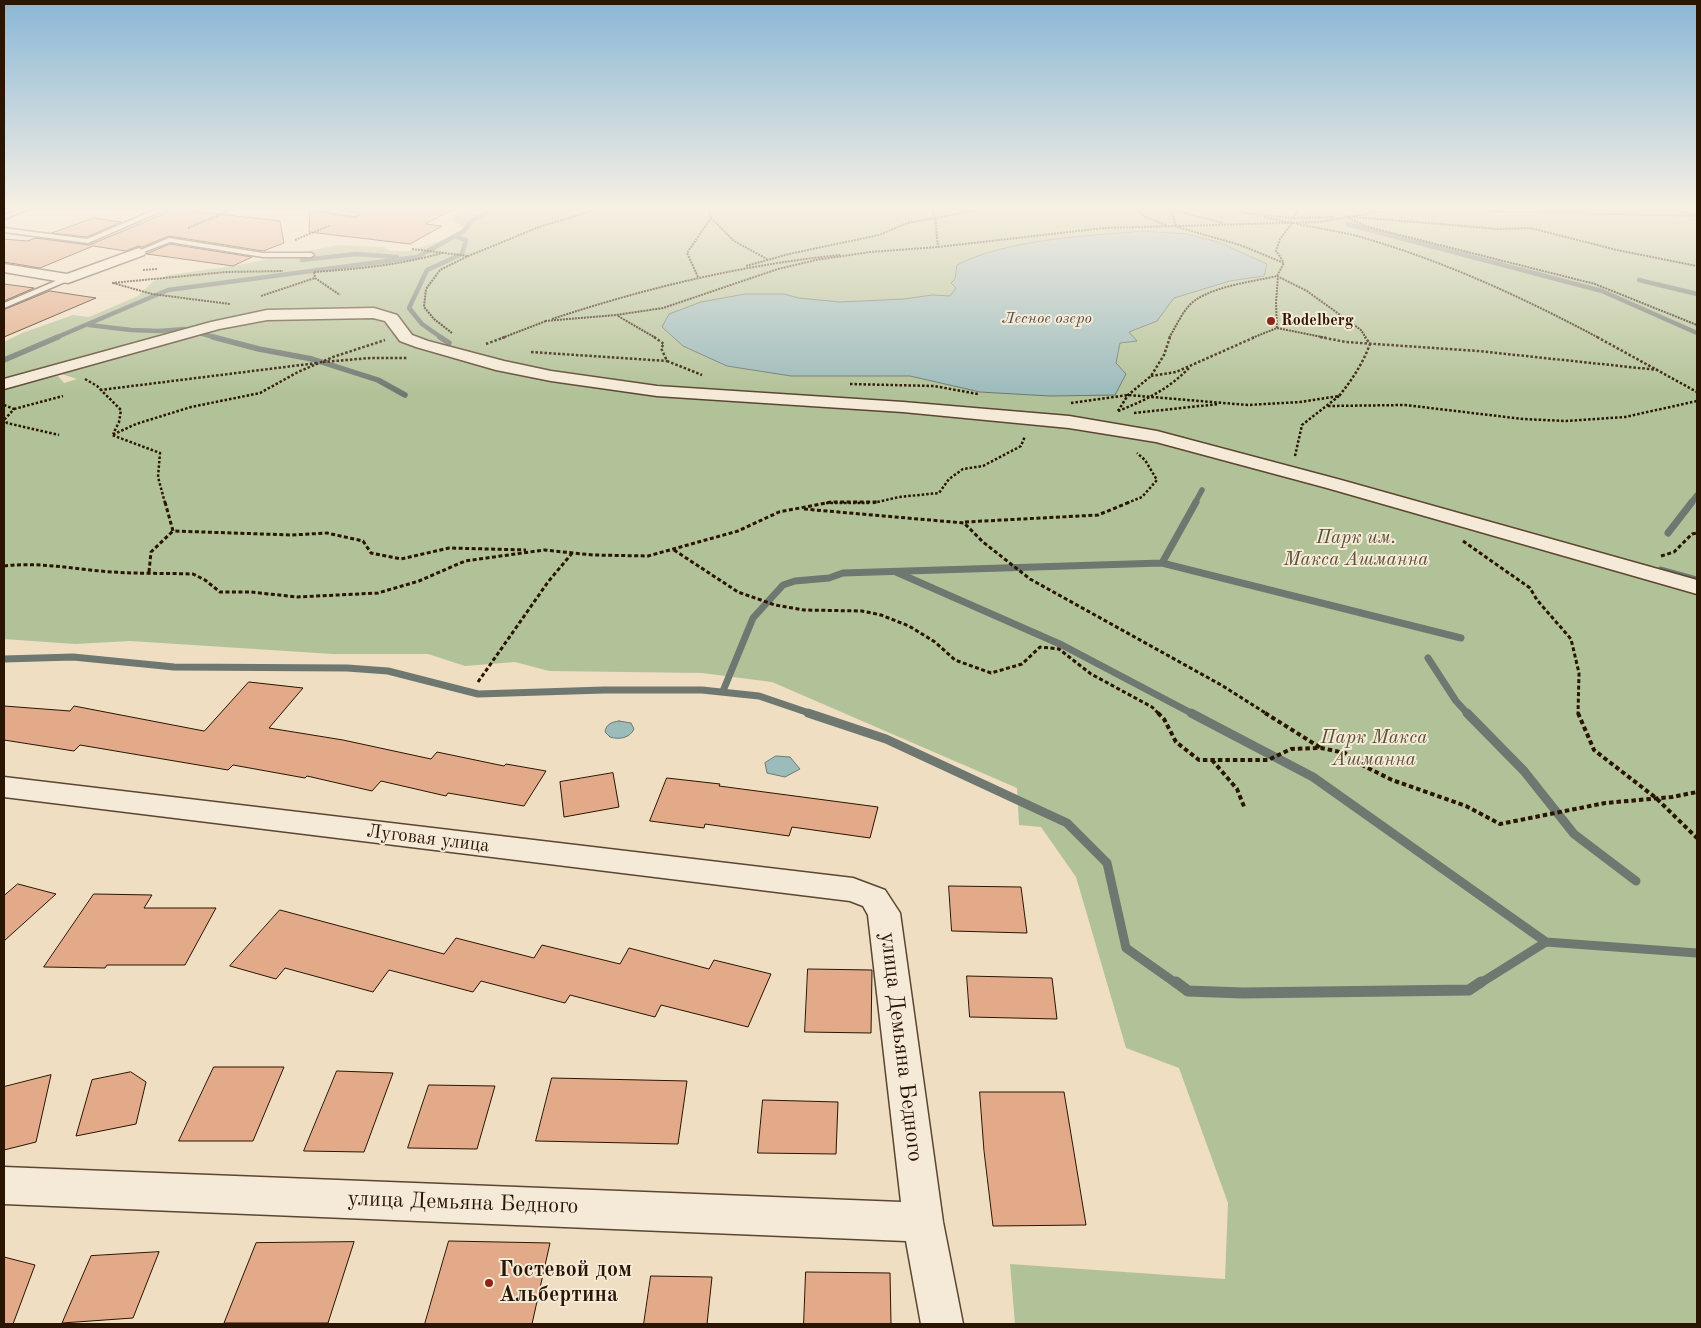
<!DOCTYPE html>
<meta charset="utf-8">
<style>
body{margin:0}
#map{position:relative;width:1701px;height:1328px;overflow:hidden;background:#efdec2;font-family:"Old Standard TT",serif}
canvas{display:block}
.frame{position:absolute;inset:0;border:5px solid #2a1402;pointer-events:none}
</style>
<div id="map">
<canvas width="1701" height="1328"></canvas>
<div class="frame"></div>
</div>
<script>
const ctx = document.querySelector('canvas').getContext('2d');
ctx.lineJoin = 'round';
function fill(path, color) {
  ctx.fillStyle = color;
  ctx.fill(path, 'evenodd');
}
function stroke(path, color, width, dash) {
  ctx.strokeStyle = color;
  ctx.lineWidth = width;
  ctx.lineCap = dash ? 'butt' : 'round';
  ctx.setLineDash(dash || []);
  ctx.stroke(path);
}
function drawText(font, color, halo, rows, align = 'center') {
  ctx.font = font + ' "Old Standard TT",serif';
  ctx.lineWidth = 4;
  ctx.setLineDash([]);
  ctx.textBaseline = 'middle';
  ctx.strokeStyle = halo;
  ctx.fillStyle = color;
  for (const [text, x, y, turn = 0] of rows) {
    ctx.save();
    ctx.translate(x, y);
    ctx.rotate((+turn || 0) * Math.PI / 180);
    ctx.textAlign = isNaN(turn) ? turn : align;
    if (halo) ctx.strokeText(text, 0, 0);
    ctx.fillText(text, 0, 0);
    ctx.restore();
  }
}
const green = new Path2D(`
 M472,208H1697V1324H1015L1010,1264L1225,1279L1228,1203L1179,1068L1126,1048L1076,877L1041,827L1019,825L1017,788L772,682L702,673L549,671L515,662L465,666L428,654H333L130,641L75,644L4,639V386L16,382L58,376L64,383L77,379C49,368 32,372 4,379V342L22,333L73,315L89,317L138,296L152,282L169,275L239,265L338,245L384,247L391,251H409L445,239L459,232L463,227L451,219Z`);
const water = new Path2D(`
 M1143,231L1186,234L1218,242L1267,264L1264,276L1230,281L1174,298L1157,321L1129,332L1137,341L1120,343L1116,363L1126,374L1115,395L1050,396L980,392L910,376H791L727,366L683,346L662,327L669,314L701,302L745,294H784L799,298L840,302L904,299L932,295L950,296L956,288L951,283L955,279L957,265C1007,239 1087,236 1143,231Z
 M619,721L631,723L634,729C630,738 619,740 610,737L605,732C606,724 612,722 619,721Z
 M776,756L790,757L800,769L785,777L767,773L765,763Z`);
const streamFar4 = new Path2D(`
 M1347,224L1602,291L1697,333
 M302,260L356,254L397,257
 M1639,280L1697,294
 M89,325L131,330L159,331L184,329L218,338
 M55,338L168,290L417,257L464,231L472,220L483,215L491,208
 M442,338L422,324L409,308L427,270L462,254L466,240L455,236`);
const streamFar3 = new Path2D(`
 M213,337L259,349L312,359L378,380L405,395
 M440,337L449,343
 M4,360L58,337
 M1195,503L1202,490
 M1691,503L1697,495`);
const streamFar2 = new Path2D(`
 M1668,533L1692,502
 M1162,563L1196,502
 M1661,570L1697,580
 M896,572L1062,645L1193,714
 M1428,658L1456,701L1468,714
 M4,659L73,657L174,667L347,668L388,671L478,694L604,690H702L759,696L812,714
 M723,691L753,618L783,585L795,581L829,578L843,573L1162,563L1461,638`);
const streamFar1 = new Path2D(`
 M808,713L886,739L1067,823L1107,863L1126,948L1177,984
 M1191,713L1313,777L1546,942
 M1467,713L1524,771L1574,834L1636,881
 M1479,984L1546,942L1697,953`);
const stream = new Path2D(`
 M1176,982L1188,991L1243,993L1469,990L1481,982`);
const building = new Path2D(`
 M341,208H456L425,224L442,226L410,244L309,232L310,210L355,218L360,214L358,212Z
 M176,209L280,221L284,243L263,251L169,236L142,247L138,246L126,251L93,246L40,268L4,262V239L27,241L36,238L89,245Z
 M94,218L121,222L87,237L52,233Z
 M170,244L252,257L233,266L147,254Z
 M4,284L34,288L4,301Z
 M50,291L96,298L4,337V310Z
 M249,682L303,688L269,728L343,740L431,759L437,752L504,766L506,764L546,771L524,806L448,793L446,796L381,781L372,791L307,776L305,778L233,765L228,770L80,745L74,751L4,740V706L70,711L74,706L204,731Z
 M613,773L619,807L564,817L560,782Z
 M667,778L720,784L719,786L878,807L870,838L792,827L789,836L705,824L704,828L650,821Z
 M18,884L56,894L4,941V896Z
 M949,886L1021,887L1027,933L952,931Z
 M94,894L152,895L144,908H216L185,965H107L105,968L44,967Z
 M280,910L444,954L456,938L534,958L542,945L620,964L629,948L709,969L714,960L771,974L748,1027L661,1005L655,1017L570,995L565,1003L481,981L473,992L389,970L373,992L285,968L276,979L230,966Z
 M808,969L872,970L871,1033L805,1032Z
 M967,976L1052,978L1057,1019L970,1017Z
 M214,1067H284L253,1141H179Z
 M337,1071L393,1073L364,1152L304,1151Z
 M131,1072L146,1082L136,1124L76,1136L92,1080Z
 M51,1075L36,1142L4,1150V1087Z
 M552,1078L687,1081L678,1144L536,1141Z
 M429,1085L495,1086L477,1149L408,1148Z
 M980,1092H1064L1086,1225L993,1226L984,1151Z
 M763,1100L838,1102L836,1154L758,1153Z
 M449,1241L550,1243L532,1324H425Z
 M354,1242L328,1323H224L256,1243Z
 M159,1252L133,1318L62,1323L91,1256Z
 M4,1257L35,1265L13,1324H4Z
 M806,1272L890,1273L891,1324H804Z
 M651,1276L712,1277L707,1324H644Z`);
const pathFar3 = new Path2D(`
 M931,208L935,217L938,247
 M1136,208L1145,217L1166,225
 M1224,208L1246,213
 M1656,208L1697,214
 M1171,210L1176,226
 M1172,210L1223,223
 M1246,213L1293,218L1334,217
 M1346,216L1364,226L1595,284L1697,325
 M1264,217L1292,223L1280,239L1276,251L1283,261
 M1353,217L1500,229L1530,228L1617,250L1697,266
 M711,218L734,241L767,259
 M1293,218L1300,208
 M1297,224C1317,228 1337,231 1357,236C1442,260 1522,297 1599,338
 M1179,226L1319,222L1396,209L1697,216
 M188,228L236,208
 M295,240L331,225
 M412,249L468,256
 M746,266L789,254L879,235L907,223L990,208
 M143,270L157,269
 M314,272C357,269 400,265 442,253
 M314,272L315,278L340,295
 M1277,276L1307,291L1361,330L1366,338
 M698,277L687,253L711,218L708,208
 M112,283L226,272L283,271
 M113,283L152,294L230,304
 M261,296L315,278
 M618,316L656,338
 M552,319C646,288 741,265 840,255
 M545,321L616,315L663,308L778,269L816,260L870,252L938,247L1104,228L1174,226L1240,245L1284,263L1277,276C1252,282 1203,287 1187,308C1180,317 1175,328 1169,338
 M1277,328L1276,303L1278,276
 M452,333L434,319L424,307L426,289L440,270L466,257L539,227L601,208
 M502,338L546,321
 M1252,338L1277,328L1327,338`);
const pathFar2 = new Path2D(`
 M654,337L664,344L661,348L667,361L702,375
 M1320,337L1346,342L1478,351L1658,370
 M1597,337L1697,392
 M486,344L505,337
 M531,352L667,361
 M323,362L370,358H407
 M1151,376L1176,372L1255,337
 M85,379L97,386L121,410L119,422L113,434
 M850,384L934,386L978,394
 M100,390L317,363
 M1071,403L1128,395L1248,405L1300,402L1339,396C1352,380 1363,363 1370,344L1365,337
 M4,405L14,409L5,419L7,423L59,435
 M1328,406L1405,405L1523,419L1566,421L1625,417L1697,401
 M14,409L63,396
 M1118,411L1128,395L1151,376L1164,355L1170,337
 M1118,411C1146,400 1169,389 1190,367
 M1134,413L1219,404
 M1295,456L1302,425L1339,396
 M165,503L158,477L160,453L112,435L136,424L191,407L260,393L298,372L333,357L385,340
 M826,503H871
 M873,503L899,497L939,493L949,479L963,469L983,466L1021,446L1025,436
 M1127,503L1142,497L1157,480L1145,460L1137,453`);
const pathFar1 = new Path2D(`
 M165,502L173,531L292,535L327,533L363,541L371,553L401,559L449,548L526,550
 M804,509L964,523L983,542L1030,579L1223,686L1267,714
 M965,522L1098,515L1130,502
 M1463,541L1530,588L1537,600L1571,639L1579,673L1578,714
 M674,550L738,592L775,605L804,610L862,611L881,615L909,626L935,642L955,660L991,673L1022,664L1040,647L1059,649L1091,674L1152,707L1159,714
 M1661,556L1674,552L1692,534L1697,533
 M4,566C37,562 68,568 100,571C131,574 162,573 193,574L205,580L220,592H251L297,597L378,593L419,581L465,561L544,550L593,555L648,556L738,531L779,512L831,502H879
 M149,572L151,552L173,531
 M478,682L548,582L573,552`);
const path = new Path2D(`
 M1158,713L1164,719L1176,742L1199,760H1268L1291,749L1321,748L1345,753L1364,766L1392,780L1466,806L1500,824L1605,803L1672,797L1697,792
 M1265,713L1321,748
 M1578,713L1594,750L1656,798L1697,838
 M1212,760L1237,789L1245,809`);
const lane = new Path2D(`
 M22,208H32L4,219V215Z
 M159,208H169L88,243L4,232V228L87,239Z
 M308,208H329L358,214L355,216Z
 M169,238L263,253H311L314,255L311,257H263L170,242L141,253L136,252Z
 M65,277L72,279L4,308V303Z`);
const street = new Path2D(`
 M139,248L146,252L144,255L68,283L4,272V264L67,274Z
 M374,308L397,315L412,335L428,341L504,361L551,371L657,386L903,402L1069,416L1157,431L1341,480L1697,580V594L1327,488L1156,442L1069,428L903,412L657,396L551,381L496,370L416,347L400,341L385,321L373,318L267,320L219,329L4,389V379L211,322L267,310Z
 M4,777L853,878L885,890L900,913L943,1222L963,1324H921L906,1241L4,1204V1167L901,1202L868,915L863,906L850,901L4,797Z`);
const markers = [
 [1271,321,5,"#8f2418"],
 [489,1283,5,"#8f2418"]
];
const farWaternames = [
 ["Лесное озеро",1047,319]
];
const farPoinames = [
 ["Rodelberg",1281,321]
];
const parkNames = [
 ["Парк им.",1356,538],
 ["Макса Ашманна",1356,560],
 ["Парк Макса",1374,738],
 ["Ашманна",1374,760]
];
const streetNames = [
 ["Луговая улица",428,839,7]
];
const nearStreetnames = [
 ["улица Демьяна Бедного",901,1047,83],
 ["улица Демьяна Бедного",463,1203,2]
];
const nearPoinames = [
 ["Гостевой дом",499,1270],
 ["Альбертина",499,1295]
];
fill(green, '#b2c298');
fill(water, '#9cbbbb');
stroke(water, '#6e7871', 1);
stroke(streamFar4, '#6e7871', 4.5);
stroke(streamFar3, '#6e7871', 5.5);
stroke(streamFar2, '#6e7871', 7);
stroke(streamFar1, '#6e7871', 9);
stroke(stream, '#6e7871', 11);
fill(building, '#e2aa88');
stroke(building, '#2a1402', 1);
stroke(lane, '#5b4632', 3);
stroke(street, '#5b4632', 3);
stroke(pathFar3, '#2a1402', 2, [2, 1]);
stroke(pathFar2, '#2a1402', 2.5, [2.5, 2]);
stroke(pathFar1, '#2a1402', 3, [4, 2.5]);
stroke(path, '#2a1402', 4, [4.5, 3]);
fill(lane, '#f5ead7');
fill(street, '#f5ead7');
const sky = ctx.createLinearGradient(0, 0, 0, 394);
sky.addColorStop(0, '#89b7d6');
sky.addColorStop(0.53, '#f8f0e4');
sky.addColorStop(1, '#f8f0e400');
ctx.fillStyle = sky;
ctx.fillRect(0, 0, 1701, 394);
for (const [x, y, r, color] of markers) {
  const dot = new Path2D();
  dot.arc(x, y, r, 0, 2 * Math.PI);
  ctx.fillStyle = color;
  ctx.fill(dot);
  stroke(dot, '#f5ead7', 2);
}
drawText('italic 16px', '#524e43', '#f5ead7', farWaternames);
drawText('bold 16px', '#2a1402', '#f5ead7', farPoinames, 'left');
drawText('italic 19px', '#5a5136', '#f5ead7', parkNames);
drawText('19px', '#2a1402', '#f5ead7', streetNames);
drawText('22px', '#2a1402', '#f5ead7', nearStreetnames);
drawText('bold 22px', '#2a1402', '#f5ead7', nearPoinames, 'left');
</script>
